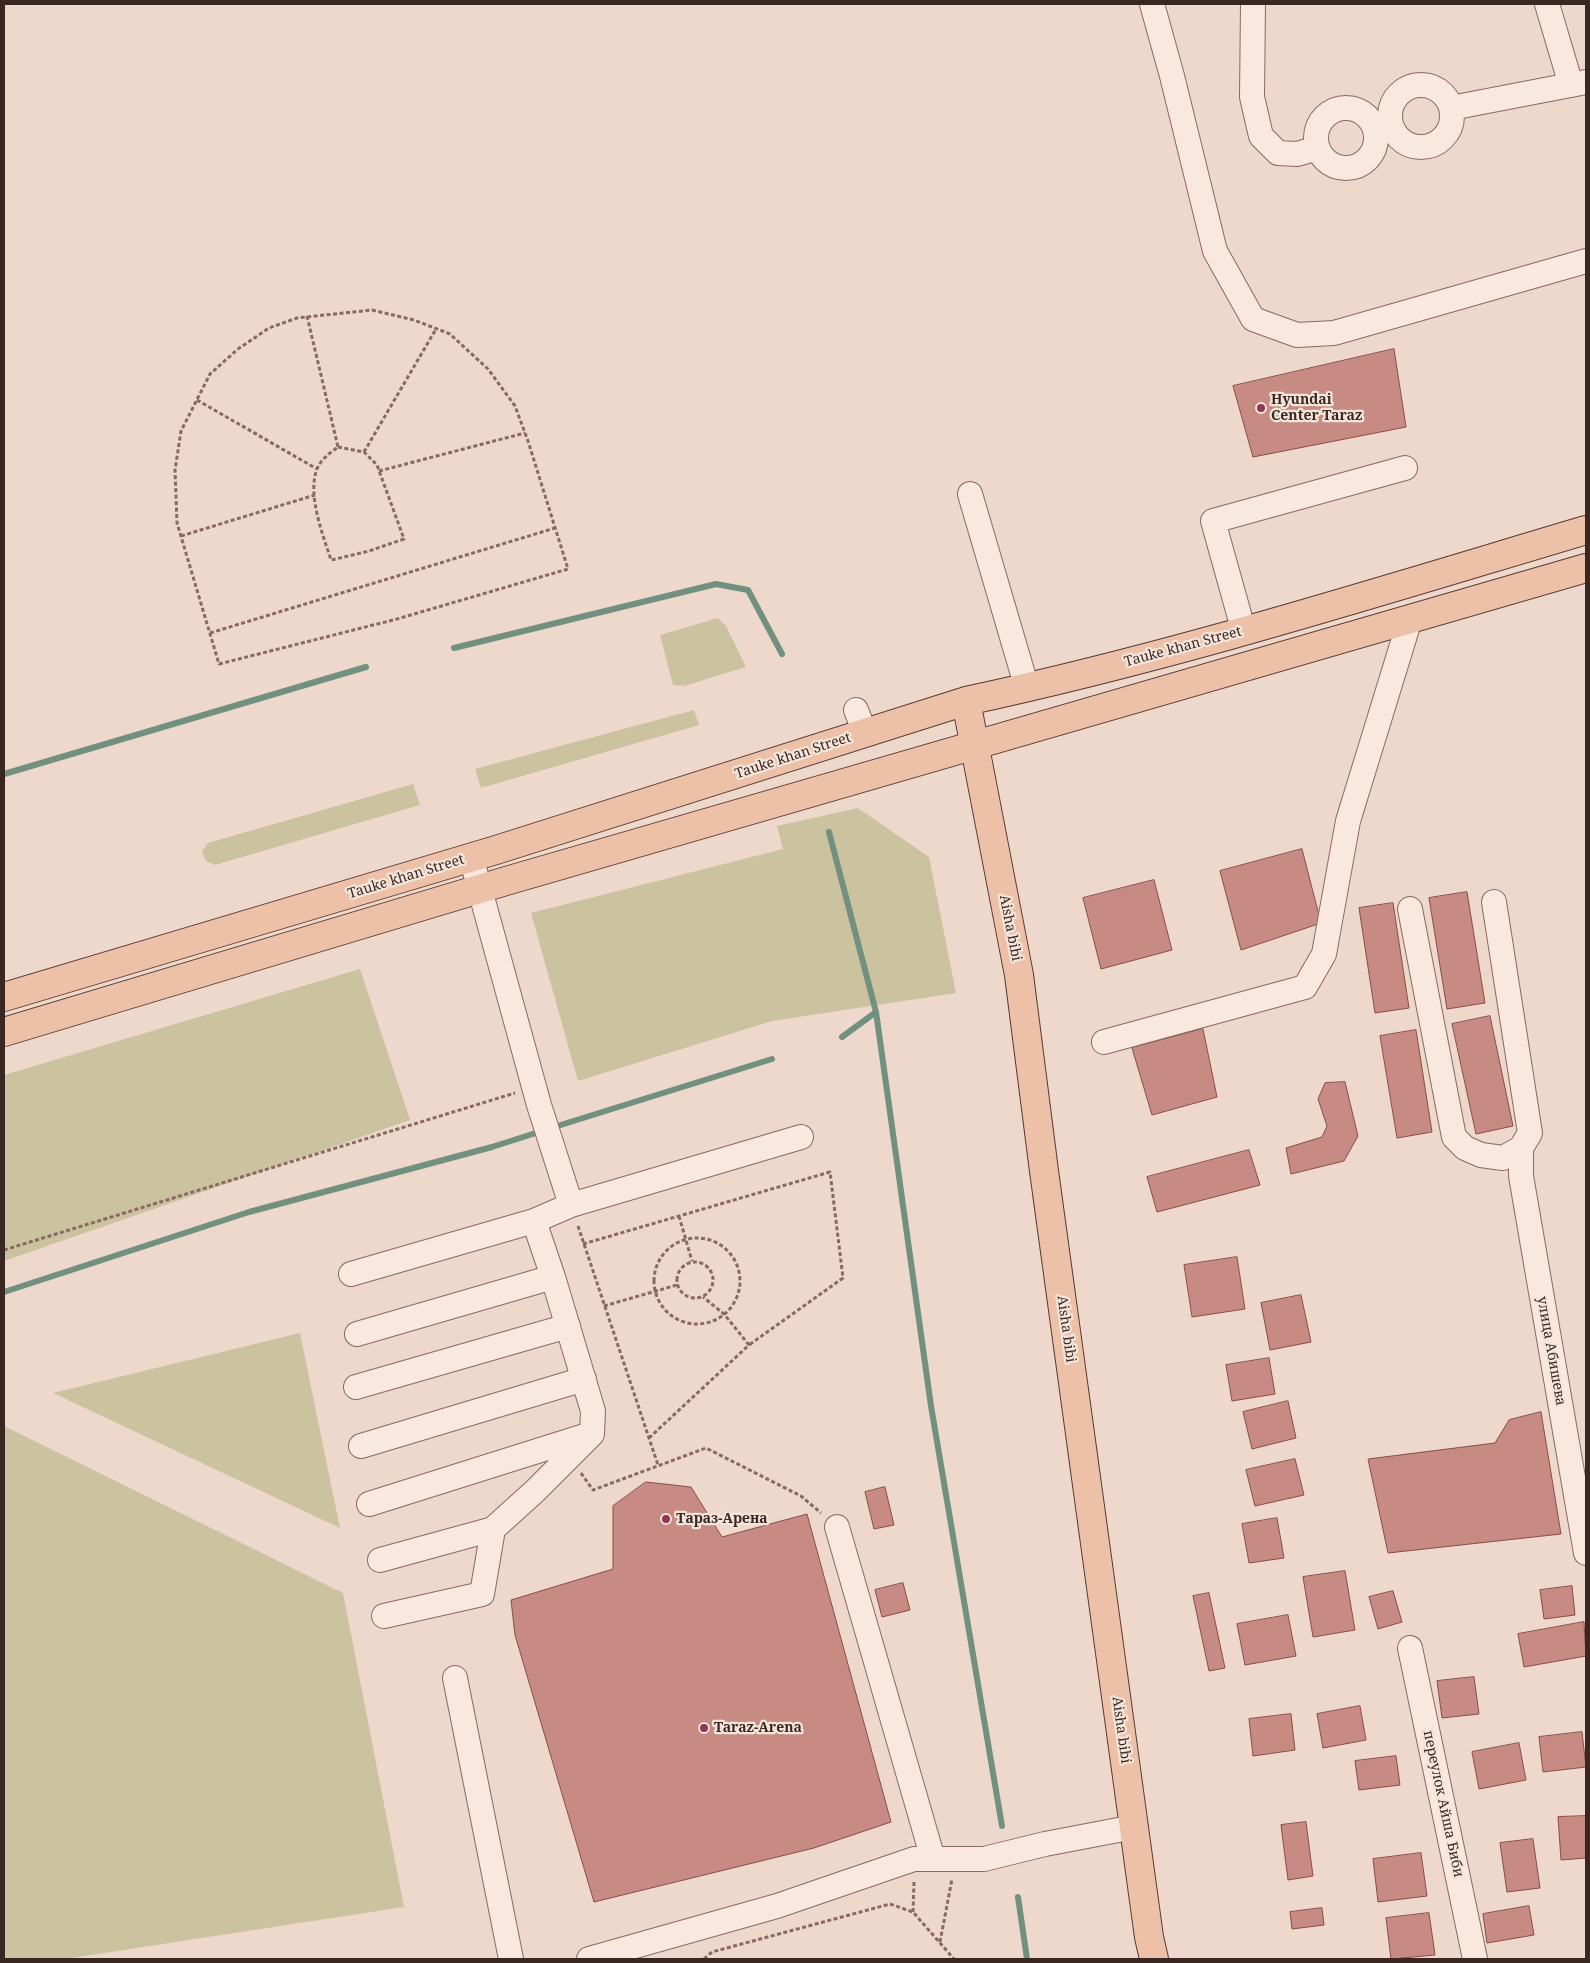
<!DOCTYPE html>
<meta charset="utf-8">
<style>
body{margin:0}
#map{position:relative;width:1590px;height:1963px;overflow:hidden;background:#edd8cb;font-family:"Noto Serif",serif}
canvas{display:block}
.frame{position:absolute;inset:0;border:5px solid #3b2722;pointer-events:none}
</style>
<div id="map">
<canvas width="1590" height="1963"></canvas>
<div class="frame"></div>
</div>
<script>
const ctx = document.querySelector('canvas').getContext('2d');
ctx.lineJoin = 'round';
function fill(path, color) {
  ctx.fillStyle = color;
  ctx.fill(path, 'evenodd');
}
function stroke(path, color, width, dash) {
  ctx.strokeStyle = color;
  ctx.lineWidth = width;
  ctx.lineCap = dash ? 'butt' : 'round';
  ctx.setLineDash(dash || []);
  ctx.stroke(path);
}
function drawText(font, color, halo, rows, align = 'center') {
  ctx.font = font + ' "Noto Serif",serif';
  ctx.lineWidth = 4.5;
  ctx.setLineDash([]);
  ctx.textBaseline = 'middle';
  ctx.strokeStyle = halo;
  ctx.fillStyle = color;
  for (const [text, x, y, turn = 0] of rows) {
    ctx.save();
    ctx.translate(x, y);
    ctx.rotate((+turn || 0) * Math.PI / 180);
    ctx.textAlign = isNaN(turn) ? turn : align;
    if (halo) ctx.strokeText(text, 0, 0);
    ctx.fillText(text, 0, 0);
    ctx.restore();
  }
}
const green = new Path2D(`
 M718,618L726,626L746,667L684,686L673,685L660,635Z
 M694,710L699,725L481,788L475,769Z
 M413,784L420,805L215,865L206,861L202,852L208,843Z
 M858,808L929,857L956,993L772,1021L578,1081L531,913L783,849L777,826Z
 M360,969L410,1120L4,1261V1075Z
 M300,1333L340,1528L53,1393Z
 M4,1426L343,1593L404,1907L65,1959H4Z`);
const stream = new Path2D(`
 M454,648L716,584L748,590L782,654
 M4,774L366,667
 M829,832L876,1012L842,1037
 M876,1012L931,1406L1002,1826
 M551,1128L772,1059
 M4,1292L249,1212L492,1147L542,1131
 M1018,1897L1027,1959`);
const building = new Path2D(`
 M1394,349L1406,427L1253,457L1233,386Z
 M1302,849L1321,923L1241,950L1220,871Z
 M1154,880L1172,950L1101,969L1083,898Z
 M1467,892L1485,1003L1447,1009L1429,898Z
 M1393,903L1409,1008L1375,1013L1359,908Z
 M1490,1016L1513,1126L1476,1134L1452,1024Z
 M1203,1029L1217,1097L1152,1115L1132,1048Z
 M1416,1030L1432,1132L1397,1138L1380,1036Z
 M1345,1082L1358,1136L1344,1161L1291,1174L1286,1148L1322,1137L1327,1126L1318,1099L1325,1083Z
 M1249,1150L1260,1185L1157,1212L1147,1177Z
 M1237,1257L1245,1309L1192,1317L1184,1265Z
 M1301,1295L1311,1342L1270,1350L1261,1303Z
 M1269,1358L1275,1394L1232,1401L1226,1365Z
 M1288,1401L1296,1438L1252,1449L1243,1412Z
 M1541,1412L1561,1534L1388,1553L1368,1459L1495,1443L1509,1420Z
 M1295,1459L1304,1495L1255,1506L1246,1470Z
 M646,1482L691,1487L722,1537L807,1514L891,1822L814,1848L594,1902L515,1635L511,1600L613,1569V1506Z
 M885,1487L894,1525L874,1529L865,1492Z
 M1277,1518L1284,1558L1249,1563L1242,1524Z
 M1345,1571L1355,1630L1313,1637L1303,1577Z
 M903,1583L910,1610L882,1617L875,1590Z
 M1572,1586L1575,1615L1544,1619L1540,1590Z
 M1393,1591L1402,1622L1378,1629L1369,1597Z
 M1209,1593L1225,1668L1209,1671L1193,1596Z
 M1288,1615L1296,1656L1245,1665L1237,1624Z
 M1584,1622L1586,1656L1524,1667L1518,1634Z
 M1474,1677L1479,1714L1442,1718L1437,1681Z
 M1360,1706L1366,1740L1323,1748L1317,1714Z
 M1291,1714L1295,1750L1253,1756L1249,1719Z
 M1582,1732L1586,1767L1543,1772L1539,1737Z
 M1519,1743L1526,1780L1479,1789L1472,1752Z
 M1396,1756L1400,1785L1359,1790L1355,1761Z
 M1586,1816V1858L1561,1860L1558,1817Z
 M1306,1822L1313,1876L1288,1880L1281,1825Z
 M1533,1839L1540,1888L1507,1892L1500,1843Z
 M1421,1853L1427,1896L1378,1902L1373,1859Z
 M1529,1906L1534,1935L1487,1943L1483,1914Z
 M1322,1908L1324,1925L1292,1929L1290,1912Z
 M1429,1913L1435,1955L1391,1959L1386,1918Z`);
const path = new Path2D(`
 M372,310L414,320L450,334L488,369L515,406L528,441L568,569L397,619L219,664L177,523L175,470L181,431L210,374L238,349L269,328L297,318Z
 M307,316L338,447
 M197,400L317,469
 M338,447L364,452L377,465L404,539L369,551L331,560C323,535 307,495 317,469C321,459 330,453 338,447Z
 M364,452L436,329
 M379,471L525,433
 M181,536L315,495
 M210,633L555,528
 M679,1216L692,1261
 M578,1226L658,1465
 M654 1281a43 43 0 1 1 86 0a43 43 0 1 1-86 0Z
 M583,1244L830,1172L843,1278L749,1345
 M4,1250L515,1093
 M677 1280a18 18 0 1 1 36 0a18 18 0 1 1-36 0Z
 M604,1306L677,1285
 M649,1438L749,1345L724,1314L703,1297
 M581,1473L593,1490L706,1448L801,1496L821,1513
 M913,1912L914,1882
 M940,1942L952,1879
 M704,1959L712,1952L890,1904L913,1912L954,1959`);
const minor = new Path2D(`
 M1152,4L1172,76L1215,251L1253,319L1297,335L1334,333L1586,261
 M1253,4L1252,97L1261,136L1278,153L1297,154L1318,148
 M1547,4L1571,85
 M1390 116a31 31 0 1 1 62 0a31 31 0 1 1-62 0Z
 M1451,108L1586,82
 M1316 138a30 30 0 1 1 60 0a30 30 0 1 1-60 0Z
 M970,494L1027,688
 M1244,632L1213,521L1405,468
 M856,710L865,733
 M471,857L539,1105L571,1205
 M1410,909L1454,1137L1465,1148L1481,1155L1503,1158L1521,1148L1530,1133L1494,902
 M1104,1042L1305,987L1324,954L1348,821L1410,619
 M1521,1148V1176L1586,1553
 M351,1274L534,1221L571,1205L801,1137
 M357,1334L553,1277
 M356,1387L568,1326
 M361,1446L584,1379
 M369,1504L588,1435
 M837,1527L933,1859
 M380,1560L493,1529
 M384,1616L482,1594L493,1529L535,1491L592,1434L593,1411L553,1277L534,1221
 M1410,1648L1475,1959
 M455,1678L511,1959
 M589,1959L777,1906L914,1859H984L1045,1844L1134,1827`);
const major = new Path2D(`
 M966,701L1019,975L1044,1171L1149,1937L1154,1959
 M4,997L496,850L966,701C1176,656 1381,591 1586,530
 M4,1032L506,881L1586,568`);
const markers = [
 [1261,408,5,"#943352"],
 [666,1519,5,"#943352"],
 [704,1728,5,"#943352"]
];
const poiNames = [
 ["Hyundai",1271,400],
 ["Center Taraz",1271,416],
 ["Тараз-Арена",676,1519],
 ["Taraz-Arena",714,1728]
];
const streetNames = [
 ["Tauke khan Street",1183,647,-15],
 ["Tauke khan Street",793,756,-18],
 ["Tauke khan Street",406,877,-17],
 ["Aisha bibi",1010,928,79],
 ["Aisha bibi",1066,1329,82],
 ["улица Абишева",1551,1351,80],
 ["Aisha bibi",1121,1730,82],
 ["переулок Айша Биби",1443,1804,78]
];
fill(green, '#cbc39f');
stroke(stream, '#72907f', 6);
fill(building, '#c88b84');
stroke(building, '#874d47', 1);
stroke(minor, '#896960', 26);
stroke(major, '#573933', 30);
stroke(path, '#896960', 3, [4, 2.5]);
stroke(minor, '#f8e8de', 24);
stroke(major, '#ecc1a7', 28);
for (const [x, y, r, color] of markers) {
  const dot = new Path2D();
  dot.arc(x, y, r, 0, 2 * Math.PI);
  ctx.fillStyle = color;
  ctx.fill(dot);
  stroke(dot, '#f4e5da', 2);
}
drawText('bold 14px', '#3b2722', '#f4e5da', poiNames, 'left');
drawText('14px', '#3b2722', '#f4e5da', streetNames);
</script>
